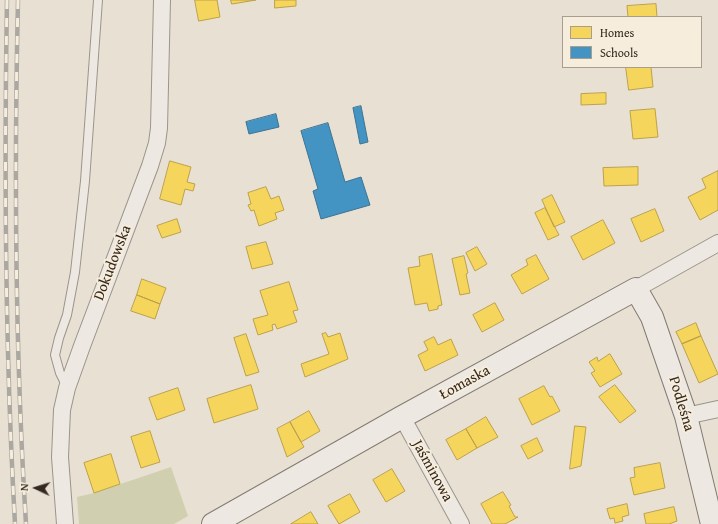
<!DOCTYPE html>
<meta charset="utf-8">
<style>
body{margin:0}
#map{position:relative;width:718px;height:524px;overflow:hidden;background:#e8e0d2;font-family:"Gentium Book Plus",serif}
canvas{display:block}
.legend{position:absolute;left:562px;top:16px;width:140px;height:52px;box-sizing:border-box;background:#f6eddc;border:1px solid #a89e90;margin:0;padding:5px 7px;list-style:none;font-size:12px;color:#34281f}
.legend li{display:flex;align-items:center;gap:8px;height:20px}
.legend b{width:20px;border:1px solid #a89e90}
.north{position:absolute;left:16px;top:468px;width:40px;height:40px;-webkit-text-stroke:3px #f6eddc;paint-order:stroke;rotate:274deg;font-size:11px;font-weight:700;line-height:16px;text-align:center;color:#34281f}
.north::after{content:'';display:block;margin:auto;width:14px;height:18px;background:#34281f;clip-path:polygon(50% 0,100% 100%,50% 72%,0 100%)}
</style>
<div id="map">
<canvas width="718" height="524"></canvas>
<ul class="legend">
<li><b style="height:11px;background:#f6d55c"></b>Homes</li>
<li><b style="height:11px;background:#4393c3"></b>Schools</li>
</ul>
<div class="north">N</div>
</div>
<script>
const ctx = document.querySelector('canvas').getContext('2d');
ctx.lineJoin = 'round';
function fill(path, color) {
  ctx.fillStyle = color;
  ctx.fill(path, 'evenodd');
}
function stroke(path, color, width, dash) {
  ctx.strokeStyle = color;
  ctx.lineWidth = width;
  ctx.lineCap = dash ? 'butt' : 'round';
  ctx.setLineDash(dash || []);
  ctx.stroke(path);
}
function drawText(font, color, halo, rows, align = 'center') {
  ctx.font = font + ' "Gentium Book Plus",serif';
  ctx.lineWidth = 4;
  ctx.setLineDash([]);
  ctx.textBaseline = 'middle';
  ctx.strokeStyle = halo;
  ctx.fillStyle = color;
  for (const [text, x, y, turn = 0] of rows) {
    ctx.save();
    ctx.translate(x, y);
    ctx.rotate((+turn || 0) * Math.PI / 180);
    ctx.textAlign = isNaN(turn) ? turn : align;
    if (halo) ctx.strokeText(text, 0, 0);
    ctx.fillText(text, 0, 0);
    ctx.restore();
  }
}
const green = new Path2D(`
 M171,467L188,516L174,524H79L77,497L94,493Z`);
const homes = new Path2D(`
 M195,0H217L220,17L199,21Z
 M231,0H256L232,4Z
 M275,0H296V6L275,8Z
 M656,4L657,17H628L627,6Z
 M626,67H651L653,87L629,90Z
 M606,93V104L581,105V94Z
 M655,109L658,137L633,139L630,111Z
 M170,161L191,167L187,182L195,184L193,191L185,189L181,205L160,199Z
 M638,167V185L604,186L603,168Z
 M718,171V210L700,220L688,197L706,188L702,179Z
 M266,187L271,199L279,196L284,210L275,213L277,219L259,226L254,210L251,211L248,205L251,204L248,193Z
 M552,195L565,222L554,227L542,200Z
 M545,208L559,235L548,240L535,213Z
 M655,209L664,231L641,242L631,219Z
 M177,219L181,232L162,238L157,226Z
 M603,220L615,243L583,260L571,237Z
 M266,242L273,264L252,269L246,247Z
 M477,247L487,264L475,271L466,253Z
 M432,254L442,305L438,306V309L429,311L427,303L415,305L408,268L420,266L419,257Z
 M536,255L549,279L522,294L511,275L528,265L526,260Z
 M464,256L468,273L466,274L470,293L460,295L452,259Z
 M142,279L166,288L160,304L137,295Z
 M289,282L298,310L293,311L297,322L277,329L275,324L272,325L273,330L258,335L253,319L268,315L260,291Z
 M137,295L160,304L155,319L131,311Z
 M495,303L504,320L482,332L473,315Z
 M696,323L701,336L682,344L676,332Z
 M326,333L328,337L340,333L348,359L305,377L301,364L329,354L322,334Z
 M246,334L259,372L246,376L234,338Z
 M701,336L718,374L699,383L682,344Z
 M434,337L438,345L451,339L458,355L425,371L418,355L428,350L424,342Z
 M610,354L622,374L600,387L591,373L595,371L589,362L597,357L598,361Z
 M251,385L258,409L214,423L207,399Z
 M615,385L636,411L620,423L599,397Z
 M544,386L550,397L552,396L560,411L532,425L519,399Z
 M178,388L185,410L157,420L149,398Z
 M309,411L320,431L301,442L290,422Z
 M486,417L498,437L477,448L466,429Z
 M290,422L304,447L287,457L277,429Z
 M575,426L586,427L581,466L570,469Z
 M466,429L477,448L457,460L446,440Z
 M150,431L160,462L141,468L131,437Z
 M537,438L543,451L528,459L521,446Z
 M111,454L120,484L94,493L84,463Z
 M660,463L665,488L634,495L630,478L635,477L634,468Z
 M392,469L405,491L386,502L373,480Z
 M503,492L511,505L509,506L515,517H518L505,524H492L481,504Z
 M350,494L360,512L339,524L328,506Z
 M627,504L629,515L622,517L623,521L615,523L614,518L610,519L607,509Z
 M674,507L677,521L669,524H646L644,514Z
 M311,512L318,524H291Z`);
const schools = new Path2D(`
 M361,106L368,142L360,144L353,108Z
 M276,114L279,127L249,134L246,122Z
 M328,123L345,182L361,177L370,205L321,219L313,191L318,189L301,131Z`);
const lane = new Path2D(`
 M67,387L60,373L55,355L59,338L67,315L75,272L85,181L98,0`);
const street = new Path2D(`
 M636,289L718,243
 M686,416L718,409
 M402,417L461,524
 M65,524L60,457L62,410L67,388L82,346L150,166L157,143L159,128L162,0`);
const secondary = new Path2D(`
 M213,524L402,417L636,289L652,317L686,416L712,524`);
const rail = new Path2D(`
 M7,0C4,175 5,349 15,524
 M18,0C14,175 15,350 26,524`);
const streetNames = [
 ["Dokudowska",113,263,-69],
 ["Łomaska",465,383,-29],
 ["Podleśna",681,404,73],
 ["Jaśminowa",432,471,61]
];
fill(green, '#d0d0b0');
fill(homes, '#f6d55c');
stroke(homes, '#bca14a', 1);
fill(schools, '#4393c3');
stroke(schools, '#3e7392', 1);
stroke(lane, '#9a958c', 10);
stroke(street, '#9a958c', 18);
stroke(secondary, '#817b73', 24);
stroke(lane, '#ede8e1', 8);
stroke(street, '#ede8e1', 16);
stroke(secondary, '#ede8e1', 22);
stroke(rail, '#aba7a1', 4.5);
stroke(rail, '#f6eddc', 3, [9]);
drawText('15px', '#34281f', '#f6eddc', streetNames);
</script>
